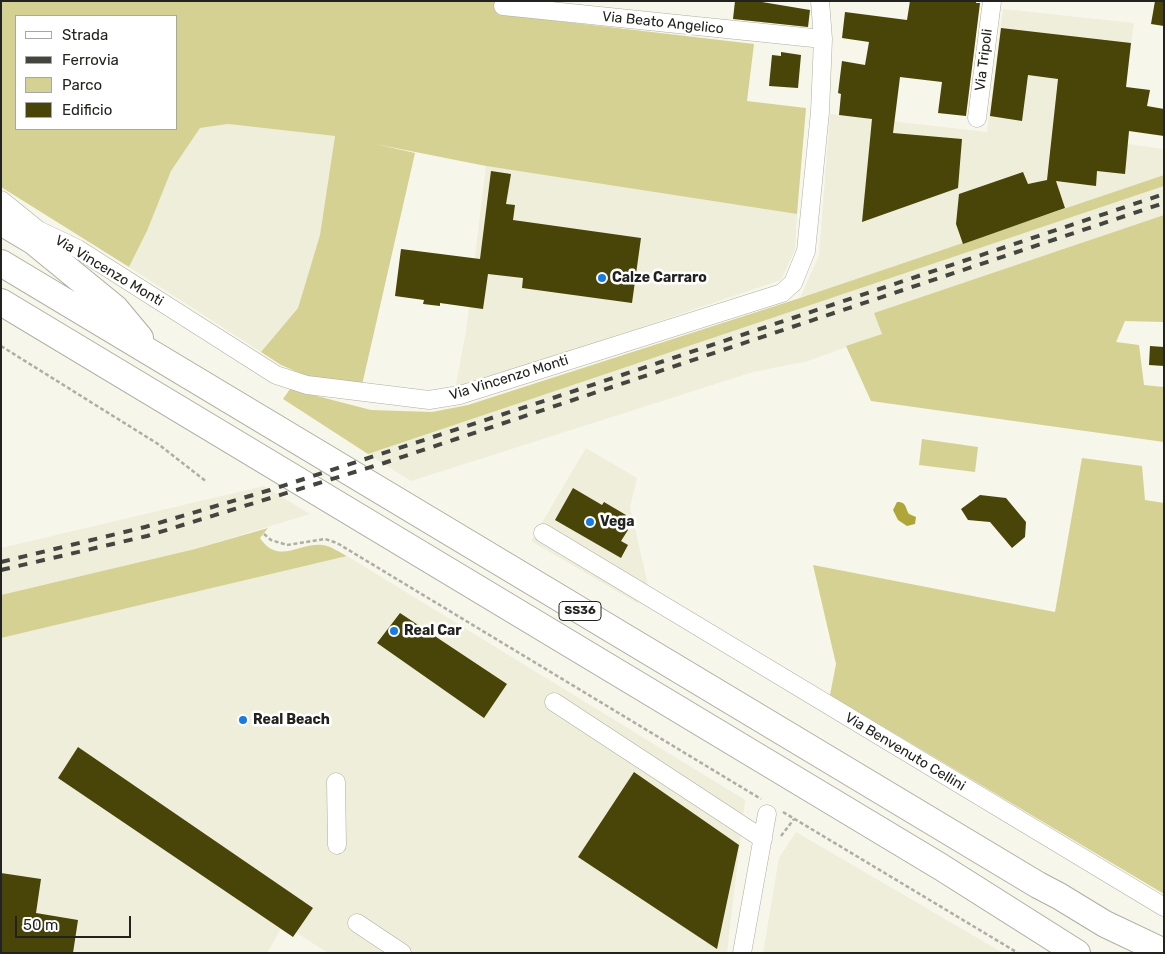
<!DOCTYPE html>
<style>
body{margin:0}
#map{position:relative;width:1165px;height:954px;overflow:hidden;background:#f7f6ea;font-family:Rubik,sans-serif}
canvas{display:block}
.frame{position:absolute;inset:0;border:2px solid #22221e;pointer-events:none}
.legend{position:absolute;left:15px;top:15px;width:162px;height:115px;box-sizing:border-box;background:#fff;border:1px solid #a7a7a5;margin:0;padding:6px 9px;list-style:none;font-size:15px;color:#22221e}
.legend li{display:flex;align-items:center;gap:10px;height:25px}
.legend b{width:25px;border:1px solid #a7a7a5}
.scale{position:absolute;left:15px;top:916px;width:116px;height:22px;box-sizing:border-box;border:2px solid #22221e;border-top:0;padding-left:6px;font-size:15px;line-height:18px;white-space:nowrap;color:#22221e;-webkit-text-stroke:4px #fff;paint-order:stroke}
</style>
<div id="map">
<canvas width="1165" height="954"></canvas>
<div class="frame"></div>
<ul class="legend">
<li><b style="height:6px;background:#fff"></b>Strada</li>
<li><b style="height:6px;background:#45453f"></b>Ferrovia</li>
<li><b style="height:14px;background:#d5d192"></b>Parco</li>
<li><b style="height:14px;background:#494407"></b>Edificio</li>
</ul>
<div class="scale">50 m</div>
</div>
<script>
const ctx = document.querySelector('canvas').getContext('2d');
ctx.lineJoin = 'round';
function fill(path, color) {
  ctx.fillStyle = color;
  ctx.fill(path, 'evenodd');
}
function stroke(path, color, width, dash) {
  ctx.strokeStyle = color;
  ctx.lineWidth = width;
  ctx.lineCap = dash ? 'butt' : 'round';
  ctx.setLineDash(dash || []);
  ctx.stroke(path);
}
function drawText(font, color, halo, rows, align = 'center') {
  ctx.font = font + ' Rubik,sans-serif';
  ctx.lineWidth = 5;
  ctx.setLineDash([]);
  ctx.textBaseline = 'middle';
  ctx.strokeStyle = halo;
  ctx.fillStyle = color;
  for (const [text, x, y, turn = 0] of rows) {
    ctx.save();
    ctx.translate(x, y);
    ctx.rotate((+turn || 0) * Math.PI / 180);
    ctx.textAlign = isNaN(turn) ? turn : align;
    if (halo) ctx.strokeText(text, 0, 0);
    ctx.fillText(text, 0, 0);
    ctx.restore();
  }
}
const built = new Path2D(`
 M1003,9L1134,23L1126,86L1135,88L1128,144L1164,149V175L800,298L819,255L830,114L987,132Z
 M228,124L335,136L320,235L298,308L261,352L129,267L147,231L171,171L200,128Z
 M486,166L797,214L795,250L781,280L455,390L466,331Z
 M1164,186V215L874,313L882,334L808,361L753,372L411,481L368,454Z
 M586,448L637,478L630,507L648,585L637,603L531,541Z
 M264,486L310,514L195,549L1,595V548Z
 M347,556L745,800L727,953H328L89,798L281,929L267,953H1V638Z
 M796,832L1003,953H763L779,858Z`);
const green = new Path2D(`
 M1,1H499L498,14L754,44L747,101L806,108L797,214L486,166L375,144L415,153L362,385L307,376L281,365L261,352L298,308L320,235L335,136L228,124L200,128L171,171L147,231L129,267L1,187ZM16,16H176V129H16Z
 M1164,175V186L368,454L283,399L290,389L371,410L432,412L468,405L800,298Z
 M1164,215V322L1125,321L1116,342L1139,345L1144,385L1164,387V442L871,401L846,346L882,334L874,313Z
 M922,439L978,447L975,472L919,465Z
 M1082,458L1142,466L1145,500L1164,503V894L830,695L836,664L813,565L1055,612Z
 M268,528L260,538C278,565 299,543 322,545C331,546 339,552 347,556L1,638V595L195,549Z`);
const water = new Path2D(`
 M897,502C907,502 905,508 909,514L916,517L915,524L907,526L898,520L893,510Z`);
const building = new Path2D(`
 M735,1H756L810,10L808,27L733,19Z
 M910,1H976V3H980L966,116L938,113L942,82L900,77L893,133L962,139L958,188L862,222L872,119L839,115L841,94L838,93L842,61L865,65L869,42L842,38L845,12L907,20Z
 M1155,1H1164V26L1151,24Z
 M1001,28L1131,43L1126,87L1150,90L1147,106L1164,109V136L1129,131L1125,174L1097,171L1096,186L1056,181L1065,208L963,244L956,224L959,194L1023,172L1028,184L1047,180L1058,79L1028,75L1022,121L990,116Z
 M781,52L801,55L798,88L769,86L772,55L781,56Z
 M491,171L511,174L506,204L515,205L513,220L641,238L632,303L522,288L523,278L488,274L483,309L440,303V306L423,304L424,300L395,296L401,249L480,259Z
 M1150,346L1164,347V366L1149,365Z
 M573,488L602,505L604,502L626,515L620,525L628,530L621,541L628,545L621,558L555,520Z
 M980,495L1006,498L1026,522L1025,537L1012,548L990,522L968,520L961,509Z
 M400,613L507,684L484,718L377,643Z
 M78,747L313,908L293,937L58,778Z
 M634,772L739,845L717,949L578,857Z
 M1,873L41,879L36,913L78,920L73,953H1Z`);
const path = new Path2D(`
 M1,346L158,444L207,482
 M264,534L271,540L287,545L325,539L337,543L761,799
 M783,812L1018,953
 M781,836L794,819`);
const minor = new Path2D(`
 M503,6L823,39
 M977,118L992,1
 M1,200L38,230L78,249L276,375L307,385L429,400L460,395L782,293L793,283L806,251L820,112L823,39L820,1
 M543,533L1164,907
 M554,702L763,839
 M336,782L337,845
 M357,923L402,953
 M742,953L767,814`);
const highway = new Path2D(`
 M1,222L33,241L115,308L140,338
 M1,263L1038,885L1059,896L1105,924L1164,952
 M1,302L941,867L1077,953`);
const rail = new Path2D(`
 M1,562L145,527L270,490L553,398L1164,194
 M1,570L147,536L384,463L1164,203`);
const markers = [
 [602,278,5,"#187ae3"],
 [590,522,5,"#187ae3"],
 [394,631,5,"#187ae3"],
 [243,720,5,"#187ae3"]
];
const shields = [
 [580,611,42]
];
const shieldNames = [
 ["SS36",580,611]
];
const streetNames = [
 ["Via Beato Angelico",663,23,6],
 ["Via Tripoli",984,60,-83],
 ["Via Vincenzo Monti",109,271,31],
 ["Via Vincenzo Monti",509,378,-17],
 ["Via Benvenuto Cellini",905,752,31]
];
const poiNames = [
 ["Calze Carraro",612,278],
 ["Vega",600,522],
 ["Real Car",404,631],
 ["Real Beach",253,720]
];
fill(built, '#efeeda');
fill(green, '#d5d192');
fill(water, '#afa63a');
fill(building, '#494407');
stroke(minor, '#aeaea2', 19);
stroke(highway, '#aeaea2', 28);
stroke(path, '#afaea5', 2.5, [4, 2.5]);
stroke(minor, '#fff', 18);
stroke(highway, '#fff', 26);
stroke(rail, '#45453f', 4, [9, 9]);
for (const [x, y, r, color] of markers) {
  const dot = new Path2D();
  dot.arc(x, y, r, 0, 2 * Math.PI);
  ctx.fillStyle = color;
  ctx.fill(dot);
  stroke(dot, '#fff', 2);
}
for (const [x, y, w] of shields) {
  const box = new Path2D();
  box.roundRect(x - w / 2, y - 9.5, w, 19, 4);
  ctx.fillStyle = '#fff';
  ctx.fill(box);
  stroke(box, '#22221e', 1);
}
drawText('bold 12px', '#22221e', null, shieldNames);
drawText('14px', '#22221e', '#fff', streetNames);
drawText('bold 14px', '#22221e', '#fff', poiNames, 'left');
</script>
